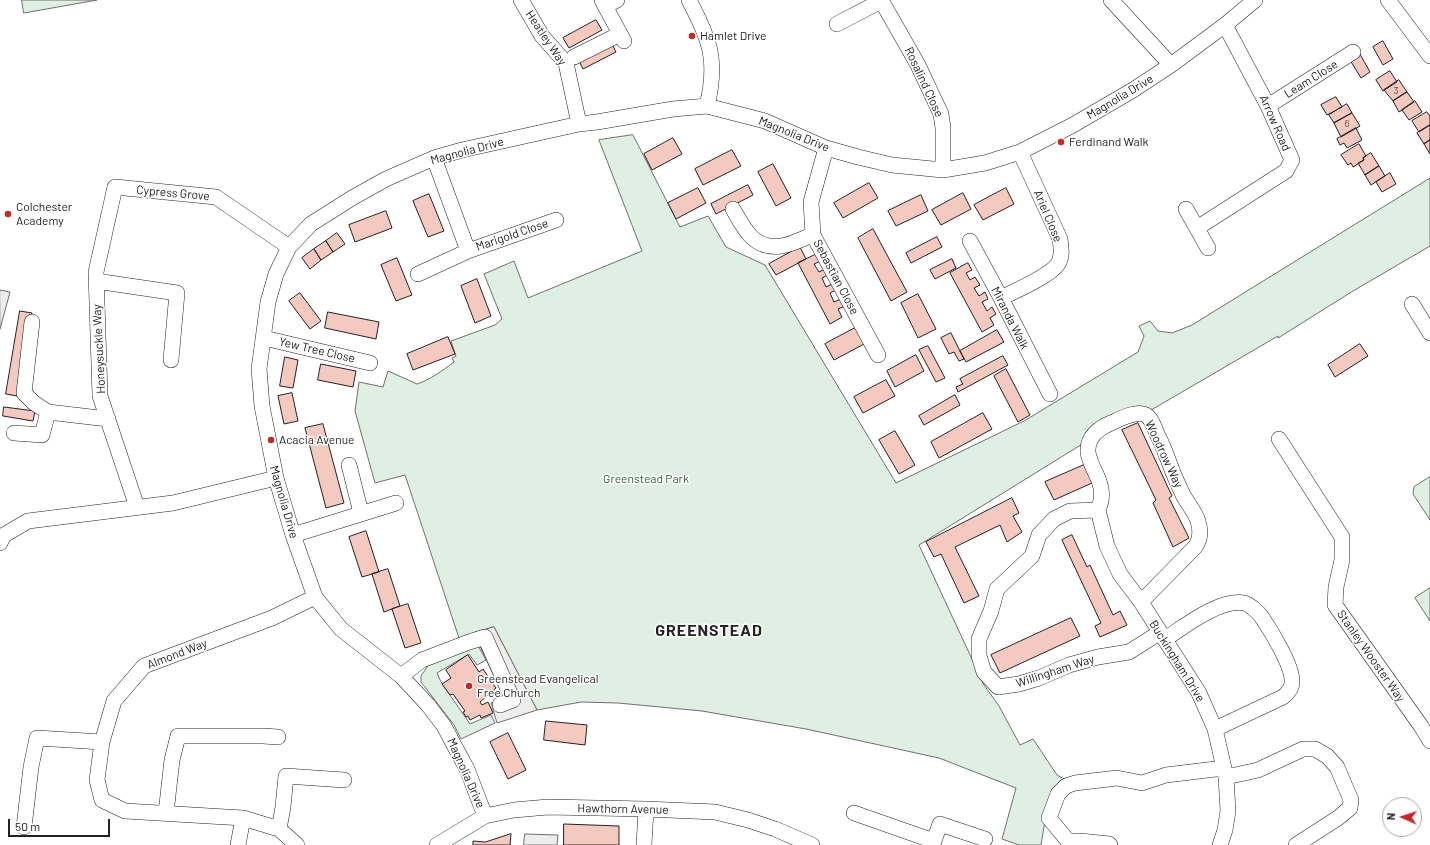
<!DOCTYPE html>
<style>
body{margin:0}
#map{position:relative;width:1430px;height:845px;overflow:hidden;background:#fff;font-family:Barlow,sans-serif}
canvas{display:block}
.north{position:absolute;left:1382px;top:797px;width:40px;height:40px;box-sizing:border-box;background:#fff;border:1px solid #a7a7a7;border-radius:50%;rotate:273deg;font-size:11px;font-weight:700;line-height:16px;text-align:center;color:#222}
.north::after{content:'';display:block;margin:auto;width:14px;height:18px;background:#c62828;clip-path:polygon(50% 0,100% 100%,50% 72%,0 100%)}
.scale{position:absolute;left:8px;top:819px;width:102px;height:18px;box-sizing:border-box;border:2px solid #222;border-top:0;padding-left:5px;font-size:12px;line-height:14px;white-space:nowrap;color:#222;-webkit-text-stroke:3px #fff;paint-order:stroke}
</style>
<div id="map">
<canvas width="1430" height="845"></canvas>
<div class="north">N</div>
<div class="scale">50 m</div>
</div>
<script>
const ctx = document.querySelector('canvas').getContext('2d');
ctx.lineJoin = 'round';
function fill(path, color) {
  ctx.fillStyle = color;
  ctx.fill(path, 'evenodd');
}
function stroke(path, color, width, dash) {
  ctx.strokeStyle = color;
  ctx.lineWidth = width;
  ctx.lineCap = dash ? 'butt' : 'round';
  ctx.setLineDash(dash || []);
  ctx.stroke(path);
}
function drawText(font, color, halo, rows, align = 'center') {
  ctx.font = font + ' Barlow,sans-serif';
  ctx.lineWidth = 3;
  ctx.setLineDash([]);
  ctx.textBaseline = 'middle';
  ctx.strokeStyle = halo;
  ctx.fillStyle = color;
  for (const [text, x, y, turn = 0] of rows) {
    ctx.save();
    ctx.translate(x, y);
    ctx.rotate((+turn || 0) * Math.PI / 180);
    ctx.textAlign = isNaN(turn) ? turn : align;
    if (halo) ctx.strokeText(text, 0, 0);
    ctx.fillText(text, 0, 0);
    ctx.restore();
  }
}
const green = new Path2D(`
 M22,0H97L24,13Z
 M633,135L680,227L708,216L726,247L765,265L896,483L1024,421L1138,352L1144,336L1139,326L1150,321L1158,331L1172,333L1192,325L1430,178V246L1353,291L1278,338V336L1146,413L1092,438L919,545L984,685L999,706L1020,745L1033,739L1057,775L1071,783L1045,821L1041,845H1019L1002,839L1016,788L939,758L806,729L702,711L618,703L581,702L537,710L494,627L459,638L405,475L375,483L355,411L359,382L383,387L388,371L417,384C431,379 442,371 454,362L452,358L456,356L451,341L495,325L502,319L484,274L514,261L528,298L642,251L599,140Z
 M1430,477V520L1413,494L1414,487Z
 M1430,588V621L1415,598Z
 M476,642L486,660L477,665L469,654L437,673L441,682L470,724L491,715L495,723L461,739L454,725L421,682V676L429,664Z`);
const parking = new Path2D(`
 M0,290L10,292L0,329Z
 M494,627L537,710L497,723L491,703L504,698L474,633Z
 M525,834L558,835L557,845H524Z`);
const building = new Path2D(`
 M596,20L602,30L569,48L563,38Z
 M1383,41L1393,59L1383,65L1373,47Z
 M611,42L616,52L583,69L578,59Z
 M1360,54L1370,72L1361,78L1350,60Z
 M1390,71L1397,82L1383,91L1376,80Z
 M1399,80L1407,92L1393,101L1384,90Z
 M1407,92L1414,102L1399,112L1393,101Z
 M1336,97L1342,107L1327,115L1321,105Z
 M1415,101L1422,112L1409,120L1402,110Z
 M1347,104L1352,113L1334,123L1329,115Z
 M1427,112L1430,116V125L1419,132L1412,121Z
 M1352,113L1360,126L1341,137L1334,123Z
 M1430,125V140L1424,144L1417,133Z
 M1356,128L1362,140L1347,148L1344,143L1340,145L1337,139Z
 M673,138L682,154L652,170L644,154Z
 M1430,140V154L1424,144Z
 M1359,144L1366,156L1363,158L1364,160L1353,167L1351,163L1348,165L1341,155Z
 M732,150L741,166L703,185L695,169Z
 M1371,153L1379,166L1365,175L1358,163L1364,160L1363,158Z
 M773,164L791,198L776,206L758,172Z
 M1379,166L1385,176L1371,185L1365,175Z
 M1390,173L1396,184L1382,192L1376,182Z
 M869,183L878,198L843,218L834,203Z
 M748,185L753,195L716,214L711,204Z
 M698,188L706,203L676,219L668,203Z
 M1006,188L1014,204L983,220L974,205Z
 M963,193L971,209L941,225L932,210Z
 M429,194L444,231L428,237L413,201Z
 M921,195L928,211L896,226L888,211Z
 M386,211L392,228L355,242L349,225Z
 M873,229L907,292L891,301L858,238Z
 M337,233L345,244L333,252L326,241Z
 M937,237L942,247L911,263L906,253Z
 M326,241L333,252L321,260L314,249Z
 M800,247L806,259L776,275L769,264Z
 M314,249L321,260L310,269L302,258Z
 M817,254L821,261L814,264L819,272L825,269L828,275L822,278L826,287L832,284L836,290L830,293L834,302L841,299L845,306L838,309L842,317L830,324L798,263Z
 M397,258L412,295L396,301L381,265Z
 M952,259L956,268L935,279L930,270Z
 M968,263L972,270L966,273L970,280L975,277L980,285L974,288L979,296L985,292L988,299L982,302L987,311L992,307L996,314L990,318L994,325L982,332L950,273Z
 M477,279L491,316L475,323L461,286Z
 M300,293L321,321L310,329L289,301Z
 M918,294L936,329L918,338L901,303Z
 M20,311L32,313L17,396L6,394Z
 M328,312L379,322L376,339L325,328Z
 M857,327L866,343L834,360L825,344Z
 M997,330L1004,342L966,362L960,351Z
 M951,333L964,359L959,361L954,352L949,354L941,338Z
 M448,337L455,354L413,370L407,354Z
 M1360,344L1368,356L1335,377L1328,365Z
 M928,346L945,378L936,382L919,350Z
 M916,355L924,371L895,387L887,371Z
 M1003,356L1008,365L958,392L956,387L963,384L960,379Z
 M285,357L298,360L293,388L280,386Z
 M321,364L356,371L353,387L318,380Z
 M1006,369L1030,415L1018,422L994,376Z
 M886,380L895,396L863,413L854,397Z
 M292,393L298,421L284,424L278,396Z
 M955,395L960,405L924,425L919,416Z
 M4,407L35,411L33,421L3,416Z
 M983,413L992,429L939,458L931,442Z
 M1138,423L1172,496L1169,498L1189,538L1173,547L1153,503L1156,500L1122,430Z
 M323,424L344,503L326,508L305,428Z
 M895,431L915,465L899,474L879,440Z
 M1084,465L1092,483L1054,500L1045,482Z
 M1012,498L1019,513L1013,516L1022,532L1007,542L1000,525L955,547L979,596L964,603L941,554L934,557L926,542Z
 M366,531L379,572L362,577L349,537Z
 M1072,535L1087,567L1090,565L1113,615L1120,611L1127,625L1100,637L1095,626L1101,623L1062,540Z
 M388,569L400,606L384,612L372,574Z
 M408,604L421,643L405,648L392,609Z
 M1071,618L1080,636L1000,673L991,655Z
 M468,655L479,672L483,669L496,688L480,702L482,705L488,702L493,713L481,718L480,715L470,720L468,716L466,717L463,712L465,711L453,694L450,695L442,684L451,678L446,670Z
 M546,721L587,725L585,745L544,740Z
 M508,733L526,770L508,779L490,742Z
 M564,824L619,826V845H564Z
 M511,834L510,845H473V841L485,842Z`);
const minor = new Path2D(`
 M521,0L542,36L566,63L579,124
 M602,0L605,6L617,0
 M689,0C710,40 718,60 707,106
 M881,0L918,65L941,114L943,128V170
 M1111,0L1171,65
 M1388,0L1430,56
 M605,6L624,41
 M837,24L881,1
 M574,57L620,34
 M1268,106L1353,52
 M826,148L811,202L813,235L878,355
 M434,158L468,251
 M733,209C744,229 754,250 781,246C791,245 803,238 813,235
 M1186,209L1208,248
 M1197,228L1286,171L1292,160L1268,106L1225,25
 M970,241L1001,298L1050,394
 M418,274L468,251L556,220
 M96,281L177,293L171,360
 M1001,298C1015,291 1050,276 1058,264C1063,256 1061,247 1060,239L1020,152
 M1412,304L1430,333
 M32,322L24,393L34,403L48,412L108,419
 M264,338L370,363
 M14,433L42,435L48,412
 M1279,439L1342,537V560L1336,587L1335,605L1421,726L1430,741
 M349,465L361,513
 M137,507L100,396L96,272L115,187L216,197L289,247
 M1098,510L1070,511L1054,519L1039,535L1032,556L997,589L991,611L979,639V656L984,672L998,687L1019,684L1039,678L1069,665L1098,657L1129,652L1159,633
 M1098,510L1107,546L1120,574L1141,602L1199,693L1215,729L1226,777L1228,811L1225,830L1220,845
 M1098,510C1102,501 1103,491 1099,481C1096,472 1089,462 1088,452C1087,437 1099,428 1111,423C1120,419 1136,410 1146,415C1152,419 1155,429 1158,436C1163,445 1167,457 1171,467C1174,476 1179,486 1183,495C1188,504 1195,512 1198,521C1201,531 1201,539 1195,547L1141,602
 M293,535L396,503
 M0,543L4,535L28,521L173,503L276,478
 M1165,639C1185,626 1219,599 1244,603C1249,604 1258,612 1261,616C1270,629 1293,666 1292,682C1292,688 1288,693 1283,697L1215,729
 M401,676L422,660L469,642L485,637L513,700L500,705
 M1226,777L1258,770L1303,749H1315L1327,756L1337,767L1351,800L1350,808L1338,818L1296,845
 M166,813L172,760L178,736H263L278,737
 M854,813L934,841L932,845
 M485,816L467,769L454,745L444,726L428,705L401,676L341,629L315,597L293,535L276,478L262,406L259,369L268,302L276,274L289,247L311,224L352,198L386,179L434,158L462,150L579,124L597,122L673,109L707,106L765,121L826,148L858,157L892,165L943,170L985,163L1020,152L1073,125L1133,90L1171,65L1225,25L1255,0
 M24,827L31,767L37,738L102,742
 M279,829L283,807L286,776L344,780
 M934,841L940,824L985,839
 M238,845L243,818
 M297,845L279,829L243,818L125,811L102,800L97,780L102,742L114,701L144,666L272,618L315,597
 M437,845L485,816L514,810L548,807L646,809L715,812L748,820L775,829L812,845
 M644,845L646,809
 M1110,845L1109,844L1080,841H1068L1049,818L1058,794L1066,786L1075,783L1117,778L1142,783L1166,775L1224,768`);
const markers = [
 [692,36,4,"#c62828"],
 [1061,142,4,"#c62828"],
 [8,214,4,"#c62828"],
 [271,440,4,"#c62828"],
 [469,686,4,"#c62828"]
];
const numberNames = [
 ["3",1396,91],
 ["6",1347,124]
];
const poiNames = [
 ["Hamlet Drive",700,36],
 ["Ferdinand Walk",1069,142],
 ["Colchester",16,207],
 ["Academy",16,221],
 ["Acacia Avenue",279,440],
 ["Greenstead Evangelical",477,679],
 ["Free Church",477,693]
];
const streetNames = [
 ["Heatley Way",546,38,56],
 ["Leam Close",1311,79,-32],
 ["Rosalind Close",924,82,65],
 ["Magnolia Drive",1120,97,-31],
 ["Arrow Road",1275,123,66],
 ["Magnolia Drive",794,134,22],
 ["Magnolia Drive",467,151,-15],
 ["Cypress Grove",173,193,5],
 ["Ariel Close",1048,216,67],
 ["Marigold Close",512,235,-19],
 ["Sebastian Close",836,277,62],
 ["Miranda Walk",1010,318,63],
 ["Honeysuckle Way",99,349,-93],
 ["Yew Tree Close",317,350,13],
 ["Woodrow Way",1164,454,65],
 ["Magnolia Drive",284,502,74],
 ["Almond Way",177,654,-21],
 ["Stanley Wooster Way",1371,656,55],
 ["Buckingham Drive",1177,661,58],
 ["Willingham Way",1055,671,-18],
 ["Magnolia Drive",466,773,66],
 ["Hawthorn Avenue",623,809,1]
];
const parkNames = [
 ["Greenstead Park",646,479]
];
const districtNames = [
 ["GREENSTEAD",709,631]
];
fill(green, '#e0efe3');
stroke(green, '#6f6f6f', 1);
fill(parking, '#ededed');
stroke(parking, '#6f6f6f', 1);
fill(building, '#f3c9c0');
stroke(building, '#222', 1);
stroke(minor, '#222', 16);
stroke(minor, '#fff', 15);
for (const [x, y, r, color] of markers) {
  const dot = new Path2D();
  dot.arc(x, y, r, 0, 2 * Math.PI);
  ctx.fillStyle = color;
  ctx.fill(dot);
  stroke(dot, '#fff', 1.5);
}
drawText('10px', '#564c4a', null, numberNames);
drawText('12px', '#222', '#fff', poiNames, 'left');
drawText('12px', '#222', '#fff', streetNames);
drawText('12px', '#2f5e38', '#fff', parkNames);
ctx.letterSpacing = '1px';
drawText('bold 16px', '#222', '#fff', districtNames);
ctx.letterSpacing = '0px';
</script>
